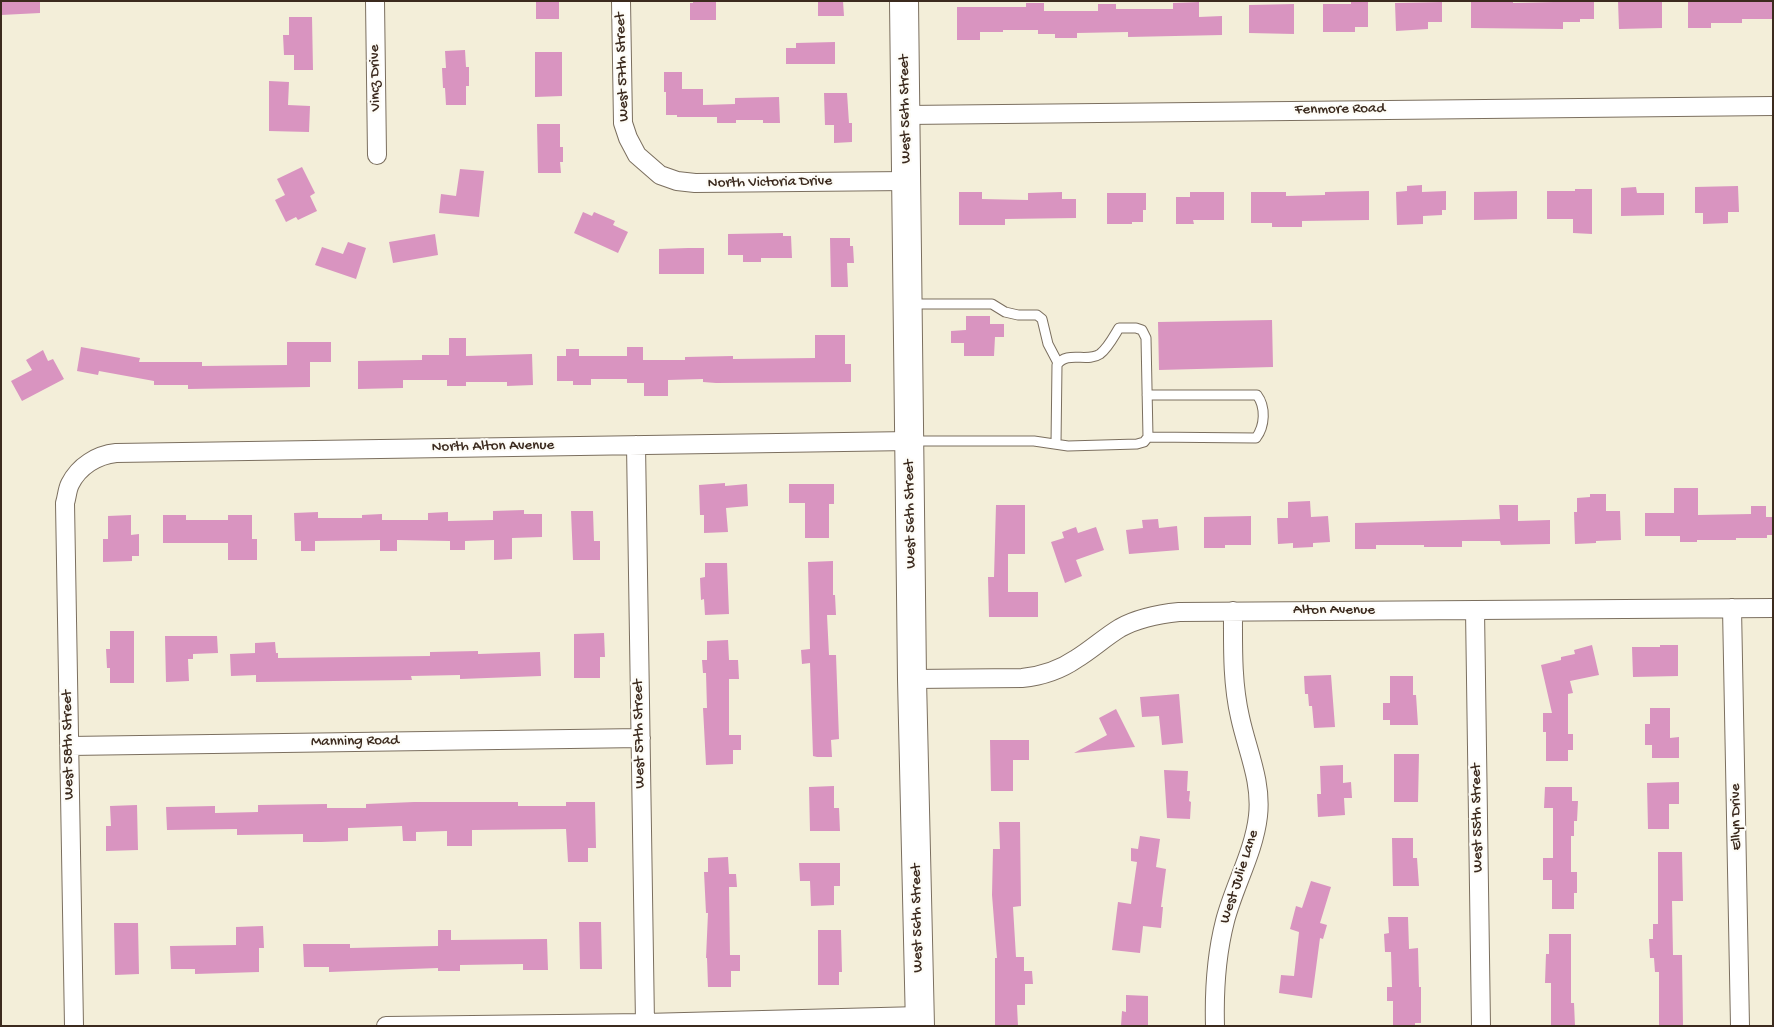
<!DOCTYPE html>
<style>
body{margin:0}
#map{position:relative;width:1774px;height:1027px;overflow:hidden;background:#f3eed9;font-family:"Gochi Hand",sans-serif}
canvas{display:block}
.frame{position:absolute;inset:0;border:2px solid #3b2a1e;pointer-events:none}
</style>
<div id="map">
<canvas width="1774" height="1027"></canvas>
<div class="frame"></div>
</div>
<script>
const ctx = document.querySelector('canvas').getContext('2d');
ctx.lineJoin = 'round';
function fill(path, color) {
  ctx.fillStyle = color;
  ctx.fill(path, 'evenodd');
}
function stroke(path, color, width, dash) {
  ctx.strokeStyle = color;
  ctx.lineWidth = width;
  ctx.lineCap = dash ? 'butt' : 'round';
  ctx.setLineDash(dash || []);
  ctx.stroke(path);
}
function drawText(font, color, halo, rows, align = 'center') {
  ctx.font = font + ' "Gochi Hand",sans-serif';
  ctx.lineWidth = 4.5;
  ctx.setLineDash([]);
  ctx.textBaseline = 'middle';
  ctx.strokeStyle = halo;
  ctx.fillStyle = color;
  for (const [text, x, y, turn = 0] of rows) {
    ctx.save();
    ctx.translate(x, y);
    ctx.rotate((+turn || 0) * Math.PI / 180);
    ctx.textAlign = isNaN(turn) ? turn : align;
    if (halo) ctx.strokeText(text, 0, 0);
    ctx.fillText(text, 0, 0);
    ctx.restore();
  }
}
const building = new Path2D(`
 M1,1H40V13L1,15Z
 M536,1H559V19H536Z
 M693,1H716V20H690V3H693Z
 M818,1H843L844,16H818Z
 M1497,1H1513V3L1594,1V19H1580V22H1563V29L1471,28V2Z
 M1618,1H1662V28L1619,29Z
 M1688,1H1773V19H1742V23H1711V28H1688Z
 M1199,2V17L1222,16V35L1128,37V32L1077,33V38H1055V34H1038V30H1003V32H980V40H957V7H1026V3H1044V11H1098V4H1116V9H1173V3Z
 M1351,2H1368V27H1355V32H1323V4H1351Z
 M1442,2V22H1428V29L1396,31L1395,3Z
 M1294,4V34L1249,33V5Z
 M289,17H312L313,70H294V55H284L283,35H289Z
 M835,42V64H786V48H796V43Z
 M465,50L466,67H469V86H466V105H446L445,88H443L442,68H446L445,51Z
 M535,52H562V96L535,97Z
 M664,72H682V89H703V105L735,104V98L779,97L780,123H763V120H736V123H717V117H677V115H666V92H664Z
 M269,81L289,82L288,105L310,106L309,132L269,131Z
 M824,93H847L849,123H852V142L834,143V125H825Z
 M537,124H560V147H563V162H560L561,173H538Z
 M302,167L315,193L310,196L317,211L298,220L296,217L286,222L275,200L285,195L277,179Z
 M460,169L484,171L479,217L439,213L441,194L456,196Z
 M1422,185V192L1446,191V210H1442V215L1423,216V224L1397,225L1396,192L1407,191V186Z
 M1738,186L1739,212H1728V223L1703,224V213H1695V187Z
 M1636,187L1637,193H1664V215L1621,216V188Z
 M1575,189H1592V234L1573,233V219H1547V191H1575Z
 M1369,191V220L1302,221V227H1272V223H1251V192H1286V196L1325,195V192Z
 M1517,191V219L1474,220V192Z
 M959,192H982V199L1028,200V193L1062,192V199H1076V218L1005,219V225H959Z
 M1190,192H1224V220H1193L1194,224H1176V197H1190Z
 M1107,193H1146V210H1143V222H1132V224H1107Z
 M583,212L592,216L594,212L615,221L613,225L628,232L618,253L574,233Z
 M783,233V236H791L792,258H761V262H743V255H728V234Z
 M435,234L438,255L393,263L389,242Z
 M830,238H850V246H853L854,263H847L848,287H831Z
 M348,242L366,248L356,279L315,265L322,247L343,254Z
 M688,248H704V274H659V249Z
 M966,316H990V324H1004V337H995L994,356H964V343H951V331L966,330Z
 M1272,320L1273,367L1159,370L1158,322Z
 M815,335H845V364H851V382L716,383L703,382V379L668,380V396H644V383H627V379H591V385H573V381H557V356H566V349H579V356H627V347H643V360H685V357L733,356V359L815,358Z
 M449,338H466V356L532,354L533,385L507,386V382H466V386H447V380H403V388L358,389V361L422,360V355H449Z
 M287,342H331V362H310V387L188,389V385H154V381L99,371L98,375L77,371L81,347L140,358L139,362H202V366L287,365Z
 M43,350L48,361L53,359L64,379L22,401L11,381L32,370L26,360Z
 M725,483V486L747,484L748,506L726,508L728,532L704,533V515H700L699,485Z
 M789,484H834V504H829V538H805V503H789Z
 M1674,488H1698V515L1751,514V506H1766V517H1773V535H1767V538H1736V540H1697V542H1680V536H1645V513H1674Z
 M1590,494H1606V511H1620L1621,540L1596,541V543L1575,544L1574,512H1577V498L1590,497Z
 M1310,501L1311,517L1328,516L1330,542L1313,543V547L1293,548V543L1278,544L1277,518H1288V502Z
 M996,505H1025V554H1008V592H1038V617H989L988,577H994Z
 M1499,505H1518V521L1550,520V544L1501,545L1500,541H1462V547H1424V545H1376V549H1355V523L1500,519Z
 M524,510V514H542V537L512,538V559L494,560V540L465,541V550H450V541L397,540V551H380V540L315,541V551H301V541H295L294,513L318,512V518H362V515L382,514V520H428V513L448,512V521L493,520V511Z
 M571,511H593L594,541H600V560H573Z
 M131,515V535L139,534V556H132V561L103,562V539H108V516Z
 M163,515H186V520H228V515H252V539H257V560H228V543H163Z
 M1251,516V545H1225V548H1204V517Z
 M1158,519L1159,528L1177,526L1179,550L1129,554L1126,530L1143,528L1142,520Z
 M1076,527L1078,533L1096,527L1104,550L1076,560L1082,576L1065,583L1051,542L1064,538L1062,532Z
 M833,561V595H835L836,615H827L829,655H836L839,739L831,740L832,757H817L813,756L810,663L802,664L801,650L810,649L808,562Z
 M705,563H727L729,614L705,615L704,599L701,600L700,578L705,577Z
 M110,631H134V683H110V668H107L106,649H110Z
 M604,633L605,657H600V678H574V634Z
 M165,636H217L218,653L193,654V659H188L189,681L166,682Z
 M728,640L729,660H738L739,679H729V735H741V750H733V764L706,765L703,708H707L706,673H703L702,660H707V641Z
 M275,642L276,653H278V658L430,656V652L478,651V654L540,652L541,676L460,679V675L411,676L412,680L256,682V675L231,676L230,654L255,653V643Z
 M1592,645L1599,675L1570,681L1573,693L1568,694V734H1573V750H1568V761H1546V732H1543V713H1552L1541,665L1561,660V657L1575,654L1574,650Z
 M1660,645H1678V676L1633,677L1632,647H1660Z
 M1331,675L1335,727L1314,728L1312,706H1309L1308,694H1305L1304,676Z
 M1390,676H1413V695H1416L1418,725H1390V720H1383V703H1390Z
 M1179,694L1183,743L1162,745L1159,716L1142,717L1140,697Z
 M1650,708H1670V738L1679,737V758H1652V745H1645V724H1650Z
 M1116,709L1135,747L1074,753L1107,735L1099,718Z
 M990,740H1029V760H1013V791H991Z
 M1394,754H1419L1418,802H1394Z
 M1343,765V783L1351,782L1352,798H1344L1345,815L1318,817L1317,794H1321L1320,766Z
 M1164,770L1188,771L1187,791H1190L1189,801L1191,802L1190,819L1167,818Z
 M1679,782V804H1669V829H1648L1647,783Z
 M834,786V808H839L840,831H810L809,787Z
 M1545,787H1572V801H1578L1577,821H1574V836H1571V872H1577V893H1574V909H1552V880H1543V858H1553V808H1544Z
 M414,802H518V806H566V802H595L596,848H588V862H568L566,829L472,830V846H447V831L416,832V841H403L402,826L348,828V841L321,842H303V834L237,835V829L167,830L166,807L215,806V813L258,812V805L327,804V808H366V804Z
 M137,805L138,850L106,851V826H111L110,806Z
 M999,822H1020L1021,906L1013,907L1016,957H1024V971H1032L1033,984H1025V1005H1017L1018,1026H995V958H997L992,895L993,849H1000Z
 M1140,836L1160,839L1156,867L1166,869L1161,907H1163L1161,928L1143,926L1140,953L1112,950L1118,902L1131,904L1137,862L1131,861V848L1138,849Z
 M1392,838H1413V858H1417L1419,886H1393Z
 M1658,852H1682L1683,901H1672L1673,955H1682L1683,1026H1659V972H1655L1654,958H1650L1649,939H1653V924H1658Z
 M728,857L729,874H736L737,887H729L730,955H740V971H731V987H708L707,958H706L708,913H706L704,872H708V858Z
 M799,863H840V886H834V905L811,906L810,881H800Z
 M1311,881L1331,887L1320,923L1327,925L1323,939L1320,938L1312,998L1279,993L1281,975L1294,976L1299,932L1290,929L1296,906L1302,908Z
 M1388,917H1408L1409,949L1418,948L1419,987H1421V1023H1415V1026H1393V1001H1387V987H1392L1391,952H1385L1384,934L1389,933Z
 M579,922H601L602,969H580Z
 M114,923H138L139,974L115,975Z
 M263,926L264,948H259V972L195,974V969H171L170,946L236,945V927Z
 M438,930H451V940L547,939L548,970H523V964L460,965V971H438V968L329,972V967H304L303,944H350V948L438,946Z
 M818,930H841L842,972H839V985H818Z
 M1549,934H1571V1003H1574L1575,1026H1551V983H1545L1546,954H1549Z
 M1126,995L1148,996V1026H1121L1122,1011L1126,1012Z`);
const lane = new Path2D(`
 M911,304H992L1005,312L1018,315H1037L1042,319L1048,344L1058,363
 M1147,395H1257C1266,407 1265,426 1256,438L1148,437
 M913,441H1034L1068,446L1137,444L1144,442L1148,437L1146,338L1142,330L1136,328H1119C1114,336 1108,348 1100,354C1087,363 1067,350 1057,365L1056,444`);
const street = new Path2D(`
 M375,1L377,155
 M621,1L623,123L628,138L637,155L660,175L677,181L695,183L907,181
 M906,115L1773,106
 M636,445L645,1023
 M1732,608L1740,1026
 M1475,610L1481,1026
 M912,679L1022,678C1042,676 1060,670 1076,659C1091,650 1105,637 1120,628C1138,618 1159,614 1179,612L1773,608
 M69,746L641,738
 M74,1026L65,503C67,497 67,490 70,484C79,466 97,455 116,453L910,441
 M386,1026L645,1023L920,1016
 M1215,1026C1214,990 1216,956 1225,921C1234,886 1254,852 1258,816C1262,781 1247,750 1240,717C1232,682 1233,647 1233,611`);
const primary = new Path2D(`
 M904,1L912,679L920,1026`);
const streetNames = [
 ["West 57th Street",623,67,-92],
 ["Vincz Drive",376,78,-91],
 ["West 56th Street",906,109,-91],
 ["Fenmore Road",1340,110,-1],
 ["North Victoria Drive",770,183,-1],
 ["North Alton Avenue",493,447,-1],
 ["West 56th Street",911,514,-91],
 ["Alton Avenue",1334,611],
 ["West 57th Street",640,734,-91],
 ["Manning Road",355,742,-1],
 ["West 58th Street",69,745,-91],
 ["Ellyn Drive",1737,817,-91],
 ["West 55th Street",1478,818,-91],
 ["West Julie Lane",1240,877,-72],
 ["West 56th Street",918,918,-91]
];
fill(building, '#d994c0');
stroke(lane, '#7b6f5f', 11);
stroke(street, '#7b6f5f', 20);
stroke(primary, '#7b6f5f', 30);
stroke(lane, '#fff', 9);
stroke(street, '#fff', 18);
stroke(primary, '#fff', 28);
drawText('15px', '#3b2a1e', '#fdfcf7', streetNames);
</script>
